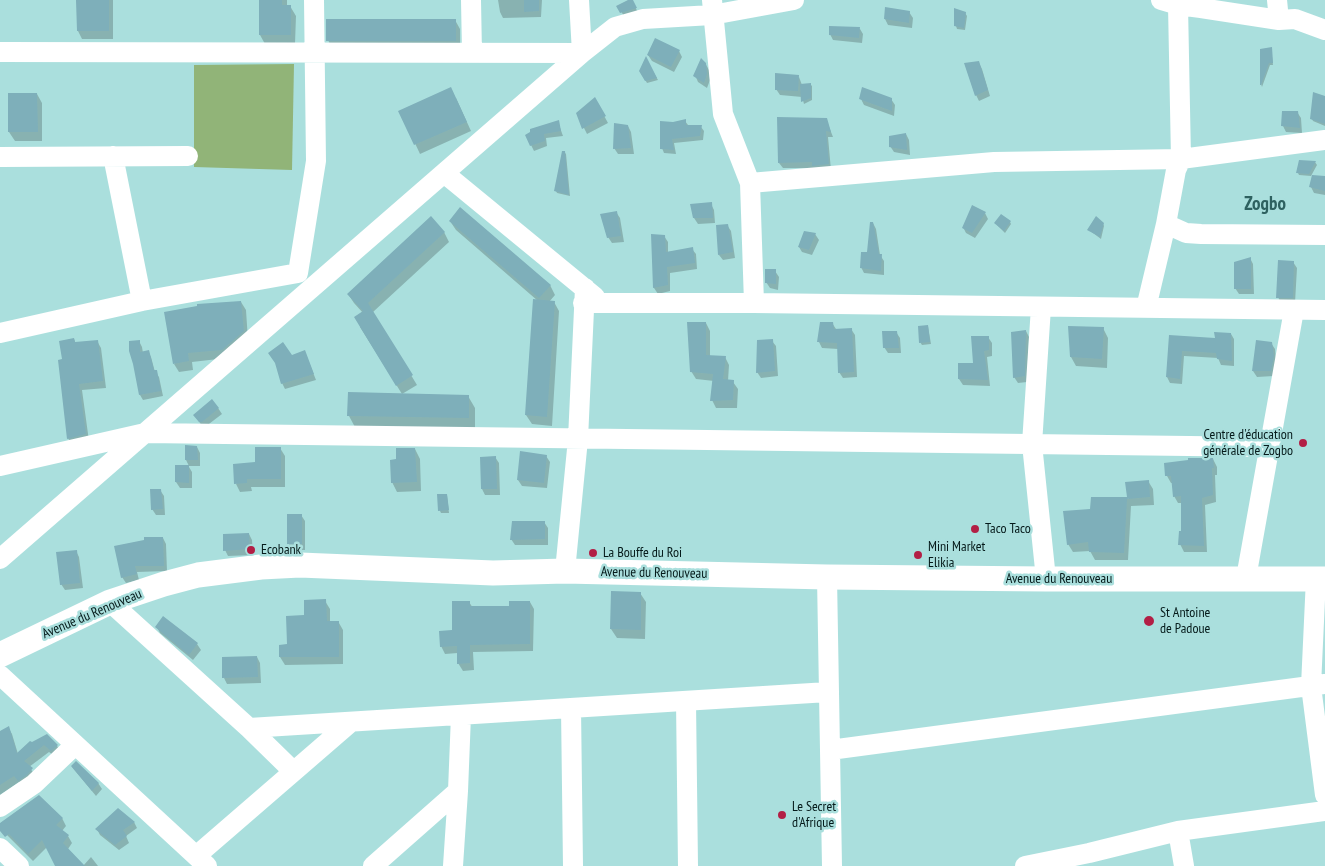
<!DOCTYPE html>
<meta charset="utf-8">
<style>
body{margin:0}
canvas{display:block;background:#aadfdd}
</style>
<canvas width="1325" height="866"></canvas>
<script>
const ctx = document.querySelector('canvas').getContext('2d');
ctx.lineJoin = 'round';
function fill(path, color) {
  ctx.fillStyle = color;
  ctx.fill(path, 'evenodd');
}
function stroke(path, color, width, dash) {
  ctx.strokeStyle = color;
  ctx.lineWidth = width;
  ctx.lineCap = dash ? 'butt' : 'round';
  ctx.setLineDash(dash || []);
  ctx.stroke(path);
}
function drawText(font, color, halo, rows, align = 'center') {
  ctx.font = font + ' "PT Sans Narrow",sans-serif';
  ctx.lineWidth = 5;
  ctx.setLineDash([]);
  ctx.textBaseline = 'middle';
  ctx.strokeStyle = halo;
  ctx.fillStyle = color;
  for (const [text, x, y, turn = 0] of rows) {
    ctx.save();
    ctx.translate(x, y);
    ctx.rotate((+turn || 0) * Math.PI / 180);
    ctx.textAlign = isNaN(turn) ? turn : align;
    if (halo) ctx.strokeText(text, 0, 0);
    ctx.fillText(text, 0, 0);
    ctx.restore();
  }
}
const green = new Path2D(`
 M294,64L292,170L194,167V65Z`);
const shadow = new Path2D(`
 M78,0H113V39H82L78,31Z
 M260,0H287V6H290L296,16L295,44H265L260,35Z
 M498,0H542L541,17L503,18L500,12Z
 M632,0L639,15L625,18L618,6Z
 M909,12L913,18L912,28L888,25L885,19Z
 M965,13L967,16L965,30L957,29L956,26Z
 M455,20L460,29V50H333L328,40Z
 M860,29L863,34L862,43L833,40L830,34Z
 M1271,48L1273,65H1270L1262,87L1261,84Z
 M679,51L682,57L674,72L652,61L648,55Z
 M646,59L658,80L647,83L640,71Z
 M705,63L709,70L710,80L707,88L698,82L695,75Z
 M979,63L982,69L990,96L979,101L976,95Z
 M799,77L802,85L810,84L812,86V100L804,104L802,97L780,95L776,89Z
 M37,94L42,103V141H15L9,132Z
 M1325,97V126L1313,121L1312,119Z
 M456,98L471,131L420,154L400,111Z
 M595,99L608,123L587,134L577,114Z
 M861,99H891L895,105L894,116L864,105Z
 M1297,112L1301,118L1302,133L1286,132L1283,126Z
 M826,119L833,137H828L831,170L815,168H783L779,163Z
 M685,121L688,125L701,127L704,131L703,140L674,143L676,154L664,153L662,148Z
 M558,122L563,136L546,138L547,146L534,151L526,135Z
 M628,126L631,132L634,154H618L614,148Z
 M906,134L909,140L910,155L894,152L890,146Z
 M564,152L566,154L570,196L557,193L556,191Z
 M1315,162L1317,165L1311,176L1299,175L1298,173Z
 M1325,177V195L1314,193L1311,187Z
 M711,204L714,210L715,223L698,224L694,218Z
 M616,212L620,218L624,242L612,243L608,237Z
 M985,213L988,219L975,238L966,233L963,227Z
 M450,221L550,285L555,295L549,302H554L559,311L552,426L532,424L526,415L538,301L456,230Z
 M1010,222L1011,224L1005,233L997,225Z
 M873,223L876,229L880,255L884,261V275L864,273L861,267L868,254Z
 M1103,224L1104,226L1101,239L1089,230Z
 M727,225L731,231L735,258L723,260L719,255Z
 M444,232L449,242L373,312L417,385L402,394L360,327L363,313L354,303L348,294Z
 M815,234L819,240L812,255L802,252L799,247Z
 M653,235L664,236L668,242V252L692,249L696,254L697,269L670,273V291L658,294L654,288Z
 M1250,258L1253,264L1254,294H1239L1235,288Z
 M1293,262L1297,268L1295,303H1281L1278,297Z
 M775,271L779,277L778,290L770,288L766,282Z
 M241,302L246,310L248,340L227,358L192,362L193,370L179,372L174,364Z
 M706,323L710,331V357H725L729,365L728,381L733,382L738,389L737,408H716L712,400L714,381L696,379L691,371Z
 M832,323L836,329H851L855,335L857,377L843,378L839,372L838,349L822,348L819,342Z
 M928,326L931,344L922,345L920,342Z
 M1103,328L1108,338L1107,368L1076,366L1071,357Z
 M1026,331L1029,337L1027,382L1018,383L1014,377Z
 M896,332L900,338L901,353H888L884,347Z
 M1231,334L1234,339V366L1221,365L1218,358L1184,356L1182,384L1170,383L1167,377L1170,337L1216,339Z
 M988,337L992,343V356L987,357L990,386L963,385L959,379L974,364Z
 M74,339L76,344L97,341L101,348L106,388L82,390L89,441L72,445L68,438L63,361Z
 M139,341L142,347L143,353L148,351L151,357L155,372L159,377L163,396L143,400L140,395Z
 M772,341L776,346L778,376L761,378L757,372Z
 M1271,343L1275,349L1276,362L1274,376L1257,377L1253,371Z
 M305,352L316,380L285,389L282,383L292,356Z
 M468,396L475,408V431L356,429L349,416Z
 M218,408L222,414L205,427H203L194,415Z
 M186,447H197L200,453V466H189L186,460Z
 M280,448L285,456V487H251L252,491L240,492L236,484L257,463Z
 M415,449L420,459L421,491L397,492L392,482L398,461Z
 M546,456L550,462L547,488L522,486L518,480Z
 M495,457L499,463L500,495H485L482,489Z
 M1213,459L1217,467V475H1215L1216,502L1205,505L1207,552H1184L1180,544L1183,533L1182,503H1178L1174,496L1173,483H1171L1167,476L1190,462Z
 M176,466L189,467L192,472V488H180L176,482Z
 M1148,481L1153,489L1154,505L1131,506L1128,560H1095L1090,551L1073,552L1068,544L1091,510L1092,498L1128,499Z
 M160,490L164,496L165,515H156L152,509Z
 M447,495L449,513H441L440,511Z
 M288,515H301L305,521V550H292L289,544Z
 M544,522L548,528V545H515L511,539Z
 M249,534L252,540L253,555L228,556L225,550Z
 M163,538L166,544L167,571L137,572L139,580L126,583L122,577Z
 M76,551L79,557L83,588L65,590L61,584Z
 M640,593L646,602L645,639L617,638L611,629Z
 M325,601L330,609V623H339L343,630V664L285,665L280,657L305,616Z
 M469,602L473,608L510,607L530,602L534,609L533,651L473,652L474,670L463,671L458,663V653L445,654L441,646L454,632Z
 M157,627L197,644L201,650L193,660L160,633Z
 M257,657L260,663L261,683L227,684L224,678Z
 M8,727L12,734L18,754L31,743L57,746L61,752L56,757L49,752L29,767L36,776L23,787L19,782L0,795V733Z
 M72,767L98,783L102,789L96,796Z
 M62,818L66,826L62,831L68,836L72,843L68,849L83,866L91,857L98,866H55L56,864L47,847L33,861L4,832Z
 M134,822L137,828L126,836L129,843L119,850L100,835L97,829Z`);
const building = new Path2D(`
 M76,0H109V31H77Z
 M259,0H282V5H291V35H259Z
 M524,0H539V11L524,12Z
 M628,0H633L637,8L620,13L616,6Z
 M885,7L910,11L909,23L884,19Z
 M954,8L966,12L964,28L954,26Z
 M326,19H456V41H326Z
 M829,26L860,27L859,38L829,35Z
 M655,38L680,50L671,67L647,55Z
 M1272,47L1273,63H1269L1261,85H1260V49Z
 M646,56L657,78L645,81L639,71Z
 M701,58L706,63L707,74L704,83L693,76Z
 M979,61L988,90L975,96L964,63Z
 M775,73L799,75L798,91L775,90Z
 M811,83V98L801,102L800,84Z
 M451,87L467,122L414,145L398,111Z
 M862,87L892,98V111L859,99Z
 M1313,92L1325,96V124L1310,119Z
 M8,93H37L38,132H8Z
 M595,97L606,116L582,129L576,113Z
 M1282,111H1298L1300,128L1281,126Z
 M777,117L827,118L831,132L826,131L829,164L812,166V162L778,163Z
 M686,119V125H702L700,136L672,139L674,150L660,149V121L673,122Z
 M559,120L561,131L544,134L545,141L530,146L525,135L530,132V129Z
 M614,123L628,125L631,148L613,149Z
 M906,133L907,150L889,147V136Z
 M562,151H565L569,195L554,191Z
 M1299,160L1316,161L1309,174L1296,173Z
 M1312,175L1325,176V191L1309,187Z
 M712,202L713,218H693L690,204Z
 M972,205L986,212L972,233L962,228Z
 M460,207L551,285L539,298L449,221Z
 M617,211L621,236L607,238L600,214Z
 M1001,214L1011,221L1004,231L994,223Z
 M431,216L445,232L368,303L413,375L396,386L354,317L363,311L347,294Z
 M1096,216L1104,223L1100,237L1087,230Z
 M870,222H873L879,254H882L881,271L860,268L861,252H867Z
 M728,224L733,252L718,255L716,225Z
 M804,231L816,233L809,250L798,247Z
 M651,234L665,235L666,252L693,247L695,263L667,267L668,285L653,288Z
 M1251,257V289H1234V262Z
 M1278,260L1294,261L1293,298H1276Z
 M765,269H776V284L765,283Z
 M533,299L555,301L547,417L525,415Z
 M241,301L244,331L222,350L188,353L189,361L173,364L164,312L197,306V304Z
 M687,322H706V355L726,356L723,379L734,380L733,400L710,401L713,374L690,372Z
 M820,322H833L834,329L852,328L854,372L838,373L837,343L817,342Z
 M928,325L930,342L919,343L918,326Z
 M1068,326L1104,327L1102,359L1070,357Z
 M1026,330L1025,376L1013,378L1011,332Z
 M882,331H897L899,348H883Z
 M1214,332L1231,333L1232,361L1217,359L1216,353L1182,351L1180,379L1166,377L1169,335L1215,338Z
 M971,336H989V350L984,351L988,380L958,379V363H973Z
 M74,338L75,342L98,340L103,381L79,384L86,434L67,439L58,360L62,359L59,341Z
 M773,339L775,371L756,373L757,340Z
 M140,340V352L149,350L154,370H157L161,391L139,395L133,364L129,351V341Z
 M1256,340L1272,342L1274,356L1271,371H1252Z
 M283,342L292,355L305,350L314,374L281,384L275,363L268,353Z
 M348,392L469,395V418L347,416Z
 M212,399L219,408L202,422H199L193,415Z
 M185,445L197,446L198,460H185Z
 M255,447H281V479H247V483L234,484L233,464L255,462Z
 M396,448H415L417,482L391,483L390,460L396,459Z
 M520,451L547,455L544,483L517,480Z
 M496,456L497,489H481L480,457Z
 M1188,458H1213L1214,468H1212L1213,495L1202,498L1204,546L1178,545L1179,531H1181V496L1173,497L1171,476H1165L1164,463L1188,460Z
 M175,465H189V483L175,482Z
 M1149,480L1150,497L1127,499L1124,553L1089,552L1088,542L1067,545L1063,511L1090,509L1091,497H1127L1125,482Z
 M150,489H161L163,509L151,510Z
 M437,494H447L449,510L438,511Z
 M287,514H302V544H287Z
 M512,521H545V539L510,540Z
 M249,533L250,549L223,551V534Z
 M144,537H163L164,566H135L137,574L121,578L114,546L144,540Z
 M77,550L80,583L60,585L56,552Z
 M611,591L641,592V630L610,629Z
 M326,599L327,621H339V657H279V645L287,644L286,616L304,615V600Z
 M452,601H470V606H509V601H530V644L470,645V663L457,664V646L440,647L439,631L452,630Z
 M163,616L198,643L189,655L155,627Z
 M257,656L258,677L222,678V657Z
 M9,726L17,753L30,741L32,742L47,734L58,745L51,751L44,745L24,761L33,768L27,775L18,781L14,776L0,785V731Z
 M76,761L99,783L92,791L71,766Z
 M39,795L63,818L56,825L69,835L63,843L85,866H55L42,840L28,854L9,834L5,837L0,831V823Z
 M118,808L135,822L123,830L127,836L115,845L95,829Z`);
const minor = new Path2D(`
 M471,0L472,53
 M579,0L582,53
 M712,0L723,114L750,183L754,303
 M1161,0L1178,5L1201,8L1279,20L1295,19L1325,30
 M1277,0L1279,20
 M0,52L582,53
 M113,156L142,301
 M0,157L188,156
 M444,173L595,297
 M750,183L994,162L1181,159L1325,140
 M1166,224L1186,233L1201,234L1325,235
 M583,303H754L1325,310
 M1041,307L1032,444L1046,579
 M1146,308L1166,224L1176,170L1181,159L1178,5
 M0,333L142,301L298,273L316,161L314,0
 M0,466L145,433L1269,447
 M0,559L582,53L615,27L643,19L712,15L794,0
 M565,571L578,439L585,288
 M827,577C828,673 831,770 832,866
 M1246,578L1294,310
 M1316,578L1311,686L1325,795
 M110,602L249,728L293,771
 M0,675L207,866
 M686,701L688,866
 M571,708L573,866
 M249,728L828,692
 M830,750L1325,684
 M0,807L34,784L75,745
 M1178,831L1184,866
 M0,848L19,866
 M196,856L351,722
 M373,866L458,791
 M453,866L458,791L461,715
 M1025,866L1089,853L1178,831L1325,811`);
const major = new Path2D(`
 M0,655L110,602L164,584L198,575L261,567L300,565L493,573L565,571L827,577L1046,579H1325`);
const markers = [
 [1303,443,5,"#b21f45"],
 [975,529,5,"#b21f45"],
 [251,550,5,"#b21f45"],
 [593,553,5,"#b21f45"],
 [918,555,5,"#b21f45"],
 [1149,621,6,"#b21f45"],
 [782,815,5,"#b21f45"]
];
const poiNames = [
 ["Centre d'éducation",1293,435,"right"],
 ["générale de Zogbo",1293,451,"right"],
 ["Taco Taco",985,529],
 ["Mini Market",928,547],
 ["Elikia",928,563],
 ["Ecobank",261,550],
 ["La Bouffe du Roi",603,553],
 ["St Antoine",1160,613],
 ["de Padoue",1160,629],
 ["Le Secret",792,807],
 ["d'Afrique",792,823]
];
const streetNames = [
 ["Avenue du Renouveau",654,573,1],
 ["Avenue du Renouveau",1059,579],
 ["Avenue du Renouveau",92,614,-23]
];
const districtNames = [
 ["Zogbo",1265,205]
];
fill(green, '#91b478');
fill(shadow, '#0003');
fill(building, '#7eafba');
stroke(minor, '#fff', 20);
stroke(major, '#fff', 25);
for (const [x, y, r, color] of markers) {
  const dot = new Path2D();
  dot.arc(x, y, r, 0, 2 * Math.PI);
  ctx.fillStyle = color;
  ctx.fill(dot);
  stroke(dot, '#aadfdd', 2);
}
drawText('14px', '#051a1a', '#aadfdd', poiNames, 'left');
drawText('14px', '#051a1a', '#aadfdd', streetNames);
drawText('bold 19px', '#2e6160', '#aadfdd', districtNames);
</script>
